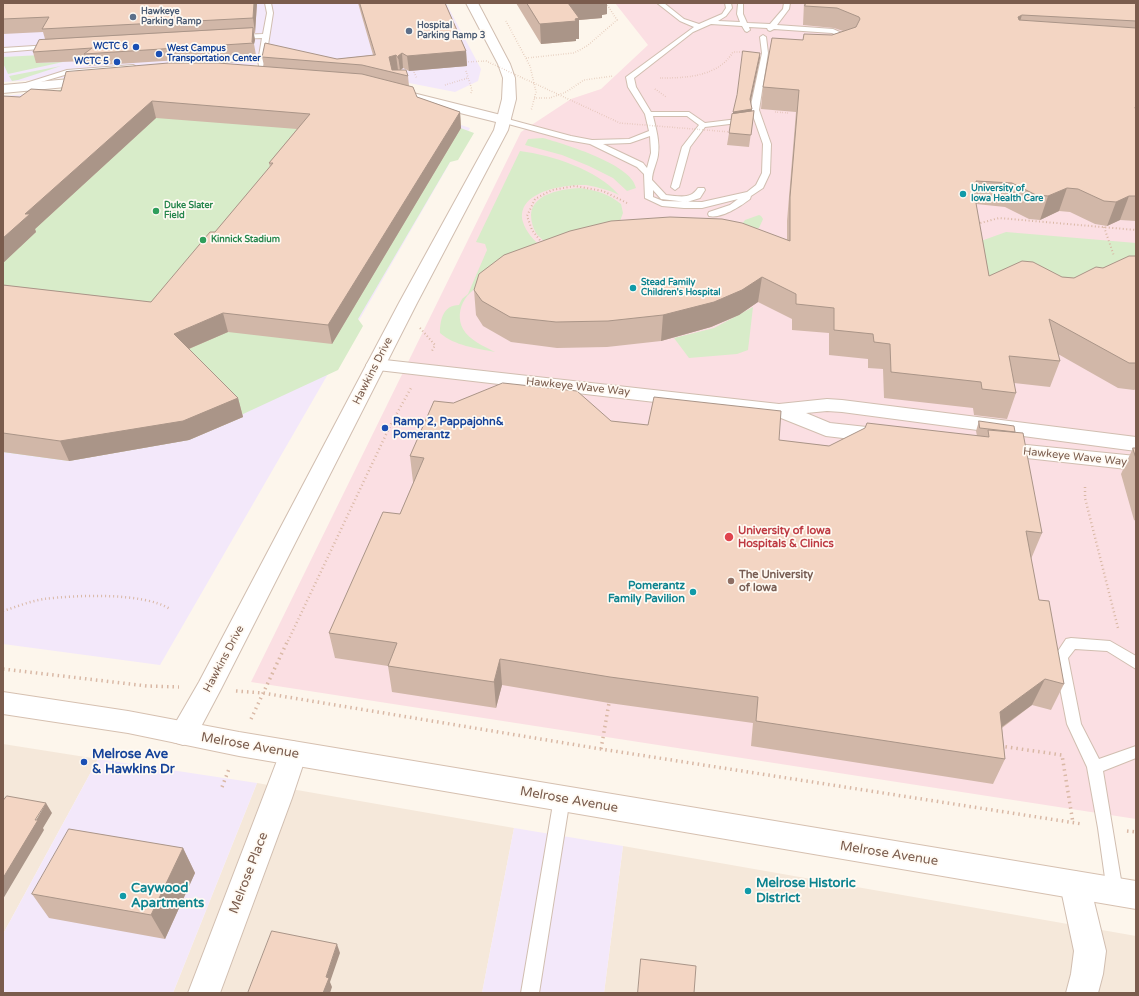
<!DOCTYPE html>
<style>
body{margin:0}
#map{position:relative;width:1139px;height:996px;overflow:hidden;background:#fdf6ec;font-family:"Varela Round",sans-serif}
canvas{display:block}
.frame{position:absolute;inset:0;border:4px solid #7a5c4d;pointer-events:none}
</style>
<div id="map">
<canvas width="1139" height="996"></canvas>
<div class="frame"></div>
</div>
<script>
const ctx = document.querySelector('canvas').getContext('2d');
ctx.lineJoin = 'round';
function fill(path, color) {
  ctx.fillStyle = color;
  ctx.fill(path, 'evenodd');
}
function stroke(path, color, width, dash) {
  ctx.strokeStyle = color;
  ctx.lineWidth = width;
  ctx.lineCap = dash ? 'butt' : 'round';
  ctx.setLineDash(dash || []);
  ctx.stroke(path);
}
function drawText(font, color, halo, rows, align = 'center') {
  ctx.font = font + ' "Varela Round",sans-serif';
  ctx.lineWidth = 3.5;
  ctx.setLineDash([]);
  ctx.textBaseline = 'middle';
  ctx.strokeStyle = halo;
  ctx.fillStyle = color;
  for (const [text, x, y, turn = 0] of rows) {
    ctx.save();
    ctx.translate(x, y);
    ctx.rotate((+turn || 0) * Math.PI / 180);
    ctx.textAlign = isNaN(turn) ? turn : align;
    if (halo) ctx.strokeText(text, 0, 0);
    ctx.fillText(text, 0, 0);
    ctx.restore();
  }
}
const residential = new Path2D(`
 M3,744L98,759L3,934Z
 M257,783L514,828L482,993H173Z
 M623,846L1136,936V993H604Z`);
const education = new Path2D(`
 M3,3H446L481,69L478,81L455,92L292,60L234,67L3,82Z
 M197,78L356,90L470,128L160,665L3,644V96Z
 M98,759L257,783L173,993H3V934Z
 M514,828L623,846L604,993H482Z`);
const medical = new Path2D(`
 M615,3H1136V819L251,682L521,132L571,99L601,89L648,45Z`);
const green = new Path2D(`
 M41,55L37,63L63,62L8,74L3,63V57Z
 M61,66L18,80L12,81L9,76Z
 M203,75L455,126L474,133L458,160L450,162L358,319L363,326L338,370L241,415L243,417L189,440L69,461L3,452V105L54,94L59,90Z
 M543,138C564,144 632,164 636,188L627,191L613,178L589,166L562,155L525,145L528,139Z
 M520,151C552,155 598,170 619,195C609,190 598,187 586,185C566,184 515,191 523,222C526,232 534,240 541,247C522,259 476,282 465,299C459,308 458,320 463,329C469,340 485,347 495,352C476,348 455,346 440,333C440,320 443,305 459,305L462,299L468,294L487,250L485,244L476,242Z
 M580,188C598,191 607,193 621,204L623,213L620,221L555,249C549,244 540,239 536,233C533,228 531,221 531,215C532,193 563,189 580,188Z
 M759,215L761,216L763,219L759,228L752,229L742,224L745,220Z
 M1006,232L1136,243V281L992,296L967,246Z
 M753,307L748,350L737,354L689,358L674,338L714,328Z`);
const pathFar3 = new Path2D(`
 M506,21L530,66L536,92L531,111
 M526,58L574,53L587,46L617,20L606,3
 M413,70L417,79
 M466,71L472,90L471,93
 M660,78C686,78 718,77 733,52H745
 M445,85L468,78
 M655,89L666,97
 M534,98H550L566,92L584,80L613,76
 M775,112L789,113`);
const pathFar2 = new Path2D(`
 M977,224L999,218L1136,230
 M1104,227L1114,256
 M542,243L532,230L527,216L535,199L552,190L575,186L603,191L627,203
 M420,328L435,345L432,351`);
const pathFar1 = new Path2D(`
 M1085,487V498L1118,628
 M3,611C16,607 30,601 44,599C76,595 143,592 170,609
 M288,641L391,424L411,388`);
const path = new Path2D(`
 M3,669L147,686L179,687
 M236,691L263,693L601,749L1082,824
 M251,719L288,640
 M1000,746L1062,755L1073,823
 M601,749L609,703
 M222,787L229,769
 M1127,831L1136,832`);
const service = new Path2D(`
 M265,3H271L273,13L266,58L263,66H259L258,60L177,65V63L179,62L259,56L262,38L238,39L235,37L238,35L263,34L267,13Z
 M657,3H664L684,19L699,24L722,14L726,8L725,3H731L732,8L726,16L718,21L740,22L737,14L738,4L743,3V14L747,23L770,24L783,9L784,3H790L789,9L777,25L833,29L855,39L850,40L832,33L774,29L770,31L768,30L767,28L749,27L750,30L747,32L745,31L742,26L711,24L693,32L634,78L636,87L651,112H689L705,123L746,118L750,120L746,122L705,127L690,147L679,187L675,190L671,187L682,147L699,125L687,116H653C656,129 660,142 658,155C657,163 652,171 652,180L666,195C679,196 690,200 698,188H704L705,190L700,198L687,202L661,199L653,190V197L663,201L702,202L747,192L756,185L762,173L763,144L751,110V105L762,53L760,37L763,35L766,37L768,53L759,110L771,144L770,173L763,188L751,196L750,199C741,206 721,219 709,216L708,214L709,212L730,205L738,199L702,208H684L662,206L645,198L644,174L637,167L590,144L567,140L501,122L500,120L504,118L571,136L592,140L629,139L649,131L645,114L628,87L626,77L694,27L680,21ZM650,136L651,153L647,168L643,163L603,144L630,143Z
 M50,45L53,47L52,48L3,52V48Z
 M133,65L135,66V68L68,74L14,90L10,88L67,70Z
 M1071,638L1110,641L1136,656V669L1107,651L1075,649L1068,658L1081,724L1099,759L1136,746V758L1103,771L1123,892L1121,898L1115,900L1109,898L1107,892L1098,828L1087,767L1067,724L1054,657L1066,639Z
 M562,791L567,793L570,798L539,993H521L554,798L557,793Z`);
const minor = new Path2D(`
 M92,77L97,78L99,81L97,84L3,93V85Z
 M405,91L509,117L511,120L509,123L504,124L400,98L398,95L400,92Z
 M376,359L779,404L827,399L842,400L1136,437V451L842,412L827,411L806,413L830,423L885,429L892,431L895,436L892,441L885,443L826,436L776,416L369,369L366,365L369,361Z
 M997,442L1136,456V470L990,454L987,449L990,444Z
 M293,741L303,745L307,753L292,798L220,993H188L283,745Z
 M1075,871L1086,875L1090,885L1106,951L1103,974L1098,993H1066L1071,974L1074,951L1060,885L1064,875Z`);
const tertiary = new Path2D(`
 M466,3H478L510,64L515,78L516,99L508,130L417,303L221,689L193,742L183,745L173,742L169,734L199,682L399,303L494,130L502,99L503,78L498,64Z`);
const secondary = new Path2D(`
 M3,692L128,711L239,732L1136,881V909L239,756L128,733L3,714Z`);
const pathBridge = new Path2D(`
 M251,56L266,59
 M466,62L486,61L620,123L730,132`);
const wall = new Path2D(`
 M257,3L255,33H253L255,40L254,44L256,55L87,66L86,61L36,63L33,52L45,39L43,32L3,34V5Z
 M358,3H445L466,51L467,66L409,71L403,68L401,70L408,76L409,86L417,97L460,112L461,128L332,344L228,332L189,349L238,398L243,417L189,440L69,461L3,452V285L151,302L215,232L270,167L269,163L297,129L156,118L35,229L36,232L3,263L20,97L61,91L264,66L262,57L337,59L373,55Z
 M516,3H607V14L602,15V18L579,20V39H576V41L541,44Z
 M804,3H1136V221L1120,220L1107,226L1095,224L1070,212L1059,211L1040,220L1029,219L1005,207L976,204L989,276L1062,277L1074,278L1136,256V389L1134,390L1118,388L1058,354L1060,361L1050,387L1014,383L1016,393L1007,419L974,415L973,408L884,398L883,369L868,368V359L829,355V333L792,330V319L758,302L739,315L711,327L661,341L607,347L557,348L511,342L483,326L476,315L474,290L787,240V221L796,112L761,109L763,87L803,40L832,35L843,31L834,28L803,25Z
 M760,53L750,101L752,111H754L749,147L727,145L729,133L733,113Z
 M611,421L829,446L977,436L976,431L979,421L1015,432L1014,433L1042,533L1031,559L1039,600L1064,684L1051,710L1032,705L1002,728L1005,759L993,784L751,746L753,723L609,703L502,685L496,708L392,692L388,666L335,658L329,633L400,514L414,482H413L410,456Z
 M1133,448H1136V521L1134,520L1121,474Z
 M183,848L195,873L165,939L49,918L32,894Z`);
const shadedWall = new Path2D(`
 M254,3H257L255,33L253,18Z
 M567,3H607V14L602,15V18L579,20V39H576V41L541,44L540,24Z
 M1022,15L1016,34L1018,17Z
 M253,28L255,40L254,44V43H252Z
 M466,51L467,66L409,71L407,56Z
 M402,53L403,68L400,70L398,56Z
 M760,53V58L750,105V99Z
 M396,55L398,70L391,71L389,57Z
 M152,101L156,118L35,229L36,232L3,263V238L25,214Z
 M752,109L751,115L733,117V112Z
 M460,112L461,128L332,344L328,325Z
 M1067,188L1059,211L1040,220L1048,196Z
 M1129,196L1120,220L1107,226L1116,202Z
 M762,277L758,302L739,315L711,327L661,341L663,315Z
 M223,313L228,332L179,353L174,334Z
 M238,398L243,417L189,440L69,461L60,441Z
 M500,659L502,685L496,708L494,682Z
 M1045,679L1032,705L988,737L1000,712Z
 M46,803L52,813L43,828L44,830L3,899V878Z
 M183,848L195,873L165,939L151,915Z
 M337,944L340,953L330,982L332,987L330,993H323L326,977Z`);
const building = new Path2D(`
 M4,3H254L253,18L42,29L49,17L3,19V5Z
 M360,3H445L466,51L407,56L402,53L398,56L399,59L396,55L389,57L392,70H406L408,76L362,65L262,57L265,43L337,59L375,55Z
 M527,3H568L579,18L575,19L576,21L540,24Z
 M806,3H1136V21L1022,15L1018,17L1019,20L1136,28V107H1135L1136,111V196H1129L1116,202L1104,201L1078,189L1067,188L1048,196L1036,195L1012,183L976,181L978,193L974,192L989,276L1022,261L1033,262L1062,277L1074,278L1096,267L1103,268L1129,256H1136V363H1129L1049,319L1060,361L1009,356L1016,393L982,389L981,382L891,372L890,344L874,342L873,334L834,330V308L796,304V294L762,277L742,290L714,302L663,315L608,321L556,322L510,317L482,301L474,290L479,274L504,255L570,231L611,221L670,217L722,219L742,223L790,241V197L799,90L763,87L772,38L803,40L804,34L832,35L856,27L860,19L859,17L837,8L805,6Z
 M253,28L252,42L254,43L84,54L92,48L33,52L39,40Z
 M743,51L760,53L750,99L752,109L733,112L737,95Z
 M169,63H218L362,74L413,87L417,97L460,112L328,325L223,313L174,334L238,398L183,421L60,441L3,433V285L151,302L210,232H215L273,163H269L310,114L152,101L25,214H30L3,238V96L20,97L31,89L61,91L66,72Z
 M754,111L751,135L729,133L732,114Z
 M503,383L577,391L611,421L648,425L654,397L781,411L779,440L829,446L865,428L867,423L989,437L988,430L1023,433L1042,533L1026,531L1039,600L1049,601L1064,684L1045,679L1000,712L1005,759L756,721L758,697L610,677L500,659L494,682L388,666L397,643L329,633L383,512L400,514L424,458L410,456L434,401L453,403Z
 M979,421L1014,426L1015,432L980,428Z
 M1133,448H1136V458Z
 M7,796L46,803L35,820H38L3,878V801Z
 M69,829L183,848L151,915L32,894Z
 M272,931L337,944L326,977L329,978L323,993H248Z
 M641,959L696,966L694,993H638Z`);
const markers = [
 [133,17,4,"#5c6f8a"],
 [409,31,4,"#5c6f8a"],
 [136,47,4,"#1a4fb4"],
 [159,54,4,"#1a4fb4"],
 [117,62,4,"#1a4fb4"],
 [963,194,4,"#0f9aa8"],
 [156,211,4,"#2e9e5b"],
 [203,240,4,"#2e9e5b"],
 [633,288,4,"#0f9aa8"],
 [385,428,4,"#1a4fb4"],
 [729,537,5,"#e0444e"],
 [731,581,4,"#8d6e63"],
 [693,592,4,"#0f9aa8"],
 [84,762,4,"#1a4fb4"],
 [748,891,4,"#0f9aa8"],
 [123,896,4,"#0f9aa8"]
];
const farServicenames = [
 ["Hawkeye",141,12],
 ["Parking Ramp",141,22],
 ["Hospital",417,26],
 ["Parking Ramp 3",417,36]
];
const farTransitnames = [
 ["WCTC 6",128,47],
 ["West Campus",167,49,"left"],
 ["Transportation Center",167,59,"left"],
 ["WCTC 5",109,62]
];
const farCulturenames = [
 ["University of",971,189],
 ["Iowa Health Care",971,199],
 ["Stead Family",641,283],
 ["Children's Hospital",641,293]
];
const farLeisurenames = [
 ["Duke Slater",164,206],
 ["Field",164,216],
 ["Kinnick Stadium",211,240]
];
const streetNames = [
 ["Hawkins Drive",373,371,-63],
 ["Hawkeye Wave Way",578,387,6],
 ["Hawkeye Wave Way",1075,457,6],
 ["Hawkins Drive",224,659,-62]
];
const transitNames = [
 ["Ramp 2, Pappajohn&",393,422],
 ["Pomerantz",393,435]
];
const healthNames = [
 ["University of Iowa",738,531],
 ["Hospitals & Clinics",738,544]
];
const educationNames = [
 ["The University",739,575],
 ["of Iowa",739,588]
];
const cultureNames = [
 ["Pomerantz",685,586],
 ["Family Pavilion",685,599]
];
const nearStreetnames = [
 ["Melrose Avenue",250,746,10],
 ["Melrose Avenue",569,800,10],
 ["Melrose Avenue",889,854,9],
 ["Melrose Place",249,873,-69]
];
const nearTransitnames = [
 ["Melrose Ave",92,755],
 ["& Hawkins Dr",92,770]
];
const nearCulturenames = [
 ["Melrose Historic",756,884],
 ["District",756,899],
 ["Caywood",131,889],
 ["Apartments",131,904]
];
fill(residential, '#f5e8da');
fill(education, '#f3e8fa');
fill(medical, '#fbdfe3');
fill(green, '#d8ecc9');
stroke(service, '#d1beb0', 2);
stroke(minor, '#d1beb0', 2);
stroke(tertiary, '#d1beb0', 2);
stroke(secondary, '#d6c0b0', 2);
stroke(pathFar3, '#d9b8a5', 1.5, [0.5, 2]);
stroke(pathFar2, '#d9b8a5', 2, [1, 2.5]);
stroke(pathFar1, '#d9b8a5', 2.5, [1, 3]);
stroke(path, '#d9b8a5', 3.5, [1.5, 4]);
fill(service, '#fff');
fill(minor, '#fff');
fill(tertiary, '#fff');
fill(secondary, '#fff');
stroke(pathBridge, '#d9b8a5', 1.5, [0.5, 2]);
fill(wall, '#d1b7a8');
fill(shadedWall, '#aa9588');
fill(building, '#f3d5c3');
stroke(building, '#aa9588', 1);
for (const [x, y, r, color] of markers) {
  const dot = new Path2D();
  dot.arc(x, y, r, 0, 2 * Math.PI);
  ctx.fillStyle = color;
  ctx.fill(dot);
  stroke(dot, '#fffaf3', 1.5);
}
drawText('bold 9px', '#4e5e75', '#fffaf3', farServicenames, 'left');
drawText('bold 9px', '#164399', '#fffaf3', farTransitnames, 'right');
drawText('bold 9px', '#0d838f', '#fffaf3', farCulturenames, 'left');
drawText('bold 9px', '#27864d', '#fffaf3', farLeisurenames, 'left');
drawText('11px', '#7a5c4d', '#fffaf3', streetNames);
drawText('bold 11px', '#164399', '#fffaf3', transitNames, 'left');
drawText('bold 11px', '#be3a42', '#fffaf3', healthNames, 'left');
drawText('bold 11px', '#785e54', '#fffaf3', educationNames, 'left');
drawText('bold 11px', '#0d838f', '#fffaf3', cultureNames, 'right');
drawText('13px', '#7a5c4d', '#fffaf3', nearStreetnames);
drawText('bold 13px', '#164399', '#fffaf3', nearTransitnames, 'left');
drawText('bold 13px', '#0d838f', '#fffaf3', nearCulturenames, 'left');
</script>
